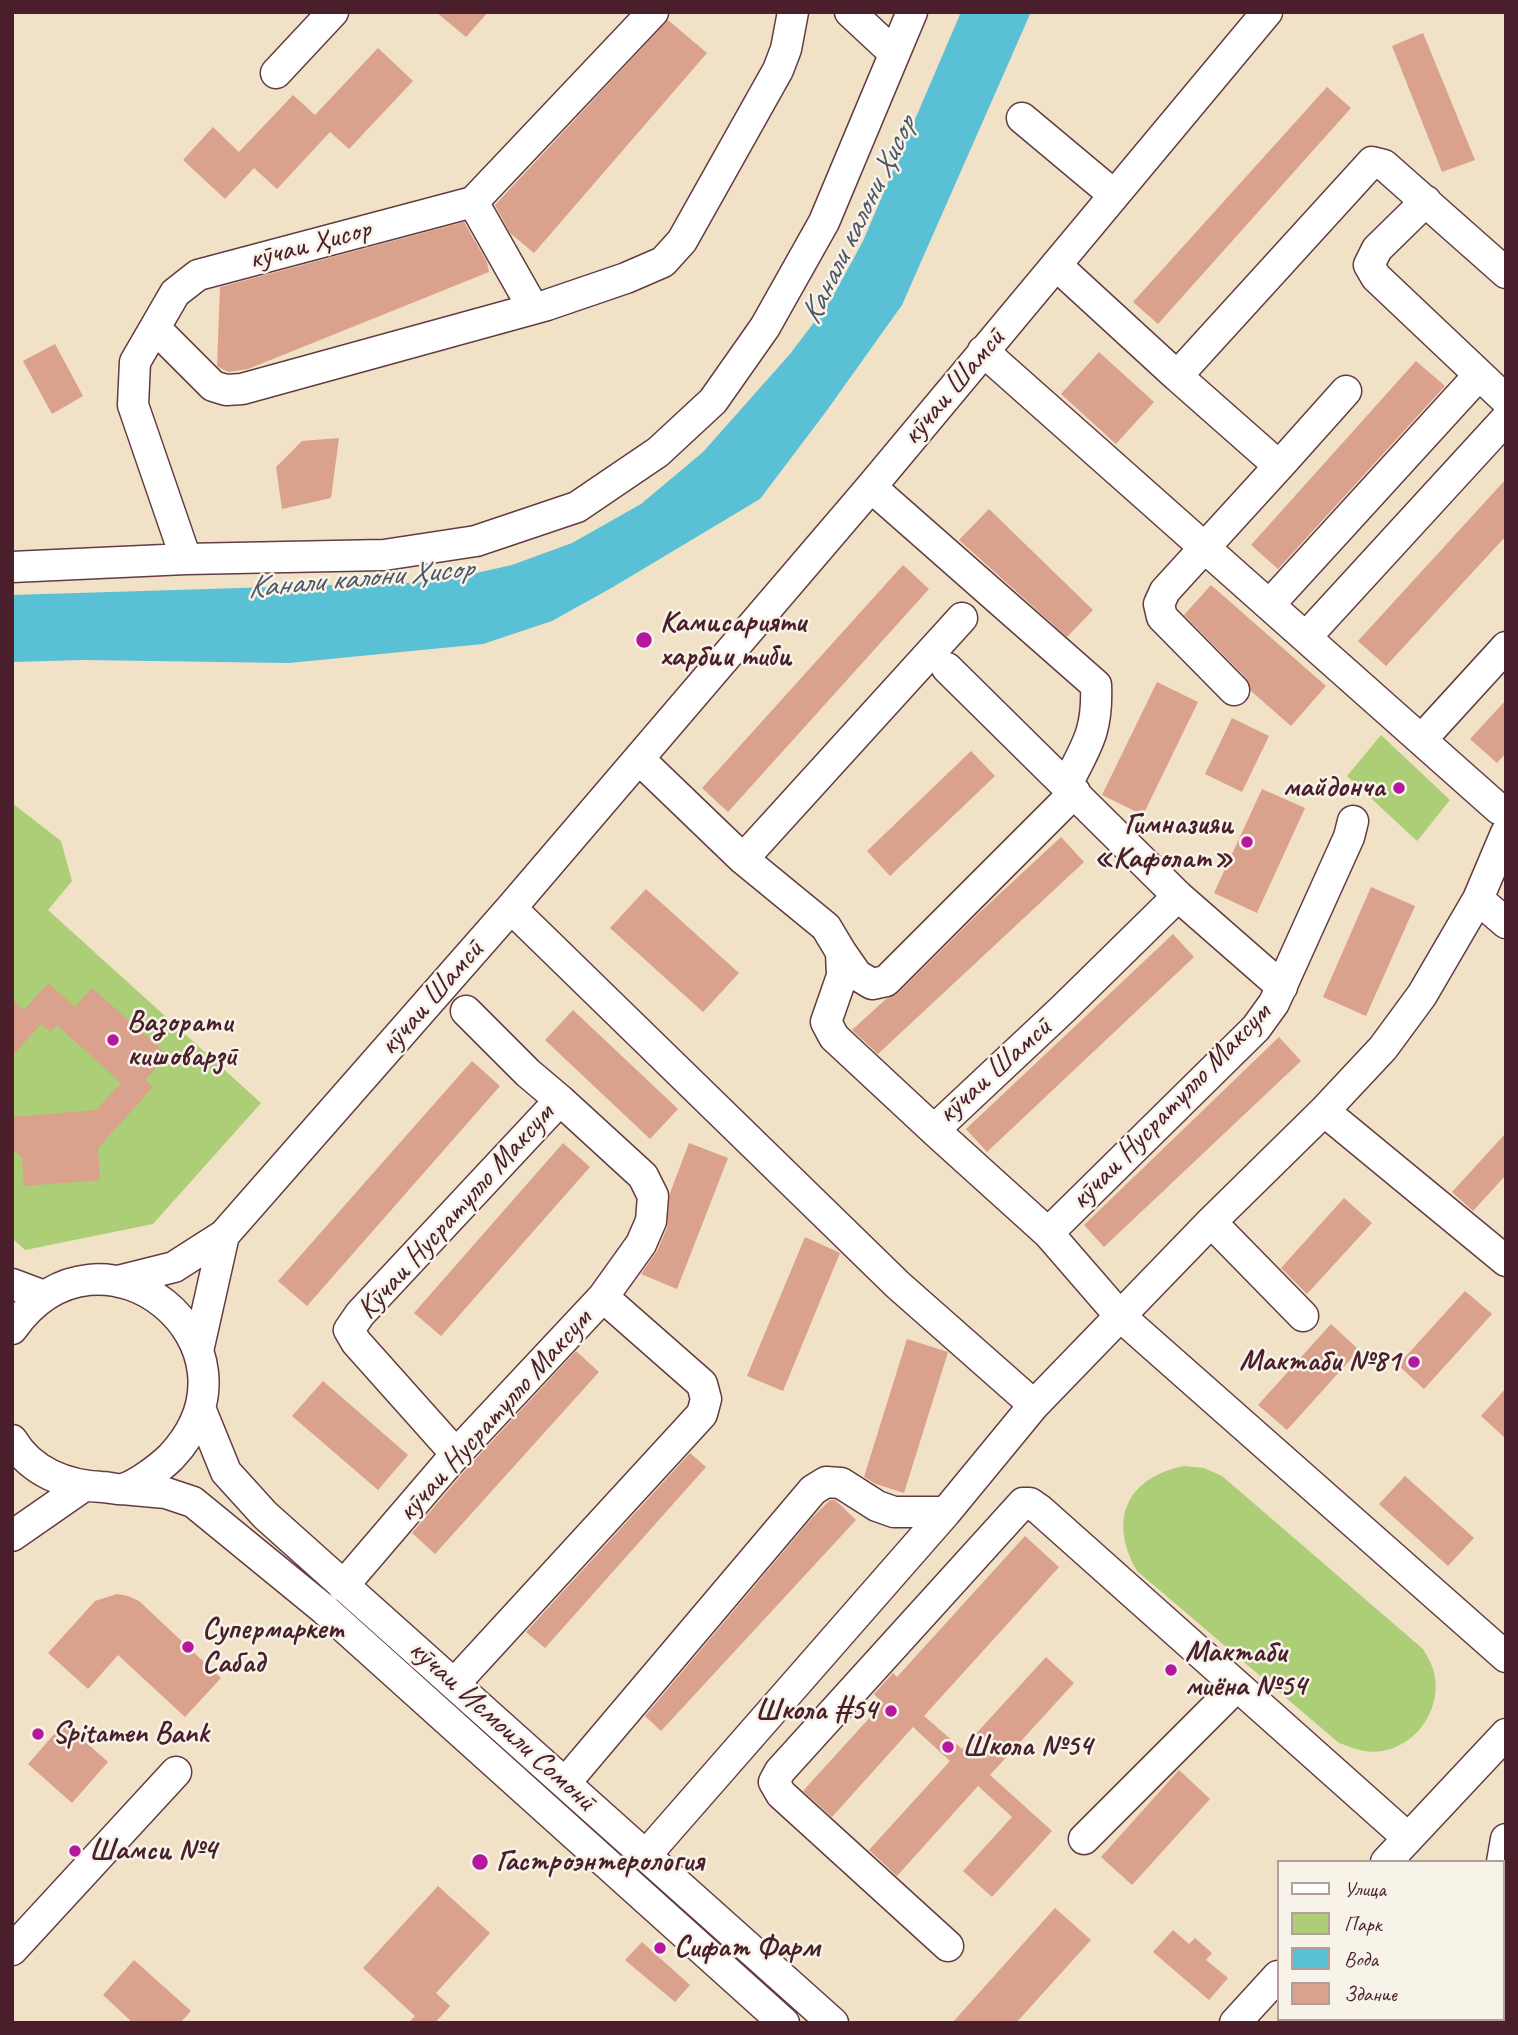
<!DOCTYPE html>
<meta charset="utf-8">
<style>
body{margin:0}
#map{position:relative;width:1518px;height:2035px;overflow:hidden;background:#f1e1c6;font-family:Caveat,sans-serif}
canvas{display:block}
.frame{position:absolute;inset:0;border:14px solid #4a1f2b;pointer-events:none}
.legend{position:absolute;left:1277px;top:1860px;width:228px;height:161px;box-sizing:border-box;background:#f7f3e8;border:2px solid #b29e9c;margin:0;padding:9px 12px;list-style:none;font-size:21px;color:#4a1f2b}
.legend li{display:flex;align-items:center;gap:14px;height:35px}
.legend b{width:35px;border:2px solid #b29e9c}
</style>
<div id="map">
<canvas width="1518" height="2035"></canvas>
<div class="frame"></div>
<ul class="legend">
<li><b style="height:9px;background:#fff"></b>Улица</li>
<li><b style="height:19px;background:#acce76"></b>Парк</li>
<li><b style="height:19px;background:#59c0d6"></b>Вода</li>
<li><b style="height:19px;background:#daa18d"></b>Здание</li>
</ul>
</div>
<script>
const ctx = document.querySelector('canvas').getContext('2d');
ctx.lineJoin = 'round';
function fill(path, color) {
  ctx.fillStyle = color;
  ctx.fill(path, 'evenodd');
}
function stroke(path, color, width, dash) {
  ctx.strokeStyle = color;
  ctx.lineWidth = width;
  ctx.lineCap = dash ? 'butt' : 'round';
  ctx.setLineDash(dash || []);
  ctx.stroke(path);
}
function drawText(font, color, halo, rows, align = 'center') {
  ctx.font = font + ' Caveat,sans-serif';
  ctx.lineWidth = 5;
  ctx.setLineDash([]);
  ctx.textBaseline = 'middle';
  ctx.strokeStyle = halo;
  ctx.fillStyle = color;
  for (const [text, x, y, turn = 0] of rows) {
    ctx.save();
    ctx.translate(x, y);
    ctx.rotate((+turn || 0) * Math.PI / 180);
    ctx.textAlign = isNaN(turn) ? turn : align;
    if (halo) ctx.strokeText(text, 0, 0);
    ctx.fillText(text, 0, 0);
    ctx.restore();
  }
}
const green = new Path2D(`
 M1381,735L1450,800L1417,841L1347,776Z
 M12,803L61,841L72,881L48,910L261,1103L153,1224L25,1250L12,1238Z
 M1184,1466L1204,1468L1222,1476L1423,1649C1427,1656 1431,1662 1433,1669C1444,1705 1419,1745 1382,1751C1366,1754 1353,1748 1339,1743L1137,1571C1108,1520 1126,1478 1184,1466Z`);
const water = new Path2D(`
 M961,12H1031L902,305L825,413L760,499L613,587L552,621L483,644L289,663L83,660L12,662V595L436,582L512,565L572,543L641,504L703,452L790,354L831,300L863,241Z`);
const building = new Path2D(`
 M436,12H488L466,37Z
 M668,20L707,53L534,253L510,233L495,205Z
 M1423,33L1475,160L1442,172L1392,46Z
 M378,48L413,81L349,149L330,132L277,189L254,168L225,199L183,160L213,127L239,152L293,95L315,115Z
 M1327,87L1351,108L1158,324L1133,302Z
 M464,222L487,262L489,272L248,369L228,372L217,366L220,287Z
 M55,344L83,396L52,414L23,361Z
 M1099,352L1154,402L1116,444L1061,394Z
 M1416,361L1445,386L1278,569L1251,545Z
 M339,438L331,498L282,509L276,467L302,441Z
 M1506,479V536L1386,666L1358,641Z
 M989,509L1093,610L1067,637L959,540Z
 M903,565L929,589L728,812L702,788Z
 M1211,585L1326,686L1291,726L1251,691L1246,678L1184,615Z
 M1157,682L1198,702L1143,815L1102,795Z
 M1506,700V753L1497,763L1470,739Z
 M1232,718L1269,736L1242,792L1205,774Z
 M971,751L995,776L890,876L867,851Z
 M1262,789L1305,808L1257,913L1214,893Z
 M1061,837L1084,862L878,1054L852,1030L886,999L898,993L979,913Z
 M1371,887L1415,906L1366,1016L1323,997Z
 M646,889L739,973L703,1012L610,928Z
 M1173,934L1194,957L987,1152L966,1129Z
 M48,983L75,1007L92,988L168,1055L145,1080L153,1087L98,1148L100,1180L24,1186L22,1157L12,1149V1117L96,1110L121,1083L57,1025L51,1032L41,1024L12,1056V999L24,1010Z
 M573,1010L678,1109L650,1139L545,1040Z
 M1279,1037L1301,1061L1104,1247L1084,1225Z
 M472,1061L500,1086L307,1306L278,1281Z
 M1506,1133V1175L1473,1211L1452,1192Z
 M563,1143L590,1167L441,1336L414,1313Z
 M689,1143L728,1158L677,1289L641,1274L657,1251L667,1228L670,1193Z
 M1344,1198L1372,1223L1307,1294L1281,1268Z
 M805,1237L840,1253L783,1391L747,1376Z
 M1465,1291L1492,1314L1424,1389L1398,1365Z
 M1331,1324L1359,1350L1287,1430L1258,1405Z
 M907,1339L948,1352L904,1493L876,1484L864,1477Z
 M576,1351L599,1372L435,1554L412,1533L469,1466Z
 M323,1381L408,1455L378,1490L292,1416Z
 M1506,1388V1439L1481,1416Z
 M690,1453L706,1467L545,1648L526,1632Z
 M1405,1476L1474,1538L1448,1566L1379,1504Z
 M830,1500H835L856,1520L661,1731L645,1716L811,1519Z
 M1025,1536L1059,1567L924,1716L962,1749L1046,1657L1074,1683L990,1775L1052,1831L992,1897L963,1871L1012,1817L978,1786L897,1876L869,1850L950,1761L913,1727L832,1817L803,1791L883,1703L874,1694L893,1673L897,1677Z
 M117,1594L128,1596L139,1601L221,1678L185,1717L118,1655L88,1689L48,1653L95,1601Z
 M64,1723L108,1762L72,1803L28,1764Z
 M1179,1770L1210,1799L1132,1885L1101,1857Z
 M438,1886L490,1933L436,1993L450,2006L435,2023H408L415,2016L363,1968Z
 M1055,1908L1091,1940L1016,2023H952Z
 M1173,1930L1189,1944L1195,1938L1212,1953L1206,1960L1228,1978L1209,2000L1153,1952Z
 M642,1942L690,1985L675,2002L625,1960Z
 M134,1960L191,2011L180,2023H133L103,1995Z`);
const minor = new Path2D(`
 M850,12L894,53
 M276,73L333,12
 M1022,118L1114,195
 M1426,201L1377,249L1369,265L1376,277L1506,400
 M473,202L533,308
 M1056,265L1177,376L1372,162L1384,165L1506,273
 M155,328L213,386L226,390L242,389L547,305L626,278L663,262L682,241L778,70L786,49L793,12
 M983,351L1499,809
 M1177,376L1279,466L1346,391
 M871,487L1096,685C1098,731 1087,745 1067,784
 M186,559L133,405L135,362L175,293L198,275L473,202L653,12
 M12,567L186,559L384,555L476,541L577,507L658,452L713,401L765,327L824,222L912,12
 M1270,604L1479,375
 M1306,637L1506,419
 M947,668L1178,896L1282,987
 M1234,690L1162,617L1159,604L1165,591L1279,466
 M1422,739L1506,647
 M639,759L743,859L826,927L841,952L842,976L826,1022L834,1037L934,1130L1064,1008L1178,896
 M743,859L962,618
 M1478,899L1506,923
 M511,908L898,1285L1034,1405
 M841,952L857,975L872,984L886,981L1075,792
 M560,1100L643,1176L653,1196L651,1221L641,1244L603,1297
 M1324,1111L1506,1261
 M934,1130L1048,1233L1120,1316L1506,1657
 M1211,1222L1303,1316
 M1048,1233L1256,1028L1274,1003L1349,837L1353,821
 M118,1281L174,1267L224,1235L511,908L871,487L1267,12
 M12,1284L44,1296
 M12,1329C101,1202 276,1346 171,1457C161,1467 137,1485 123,1489C117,1490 108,1487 102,1487C67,1486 31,1472 12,1440
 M198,1351L224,1235
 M200,1408L226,1472L265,1515L833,2023
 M456,1454L356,1342L349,1330L360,1314L560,1100L528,1073L466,1011
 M122,1489L166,1493L193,1502L325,1610L784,2023
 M12,1536L84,1486
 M343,1586L456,1454L603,1297L702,1384L706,1399L702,1414L455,1683
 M566,1782L813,1490L826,1482L841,1483L877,1506L894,1512H946
 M1084,1839L1236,1687
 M646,1855L946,1512L1034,1405L1211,1222L1324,1111L1383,1048L1422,995L1478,899L1506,833
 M1386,1862L1506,1734
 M1502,1862L1506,1839
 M948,1946L781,1794L774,1782L780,1771L1023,1503H1030L1040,1510L1408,1838
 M12,1950L176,1772
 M1235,2023L1278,1976
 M1368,2023L1371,2019`);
const markers = [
 [644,640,9,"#b5179e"],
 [1399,788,7,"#b5179e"],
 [1247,842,7,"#b5179e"],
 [113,1040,7,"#b5179e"],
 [1414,1362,7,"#b5179e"],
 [188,1647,7,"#b5179e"],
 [1171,1670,7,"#b5179e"],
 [891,1711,7,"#b5179e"],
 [38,1734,7,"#b5179e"],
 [948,1747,7,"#b5179e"],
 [75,1851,7,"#b5179e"],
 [480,1862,9,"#b5179e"],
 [660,1948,7,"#b5179e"]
];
const streetNames = [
 ["кӯчаи Ҳисор",310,245,-15],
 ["кӯчаи Шамсӣ",954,387,-50],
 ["кӯчаи Шамсӣ",432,998,-49],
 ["кӯчаи Шамсӣ",995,1071,-42],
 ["кӯчаи Нусратулло Максум",1171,1107,-46],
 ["Кӯчаи Нусратулло Максум",456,1212,-48],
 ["кӯчаи Нусратулло Максум",495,1416,-48],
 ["кӯчаи Исмоили Сомонӣ",502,1726,42]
];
const poiNames = [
 ["Камисарияти",660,623],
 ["харбии тиби",660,657],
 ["майдонча",1385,788,"right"],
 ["Гимназияи",1233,825,"right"],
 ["«Кафолат»",1233,859,"right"],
 ["Вазорати",127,1023],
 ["кишоварзӣ",127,1057],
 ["Мактаби №81",1400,1362,"right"],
 ["Супермаркет",202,1630],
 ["Сабад",202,1664],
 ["Мактаби",1185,1653],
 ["миёна №54",1185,1687],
 ["Школа #54",877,1711,"right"],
 ["Spitamen Bank",52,1734],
 ["Школа №54",962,1747],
 ["Шамси №4",89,1851],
 ["Гастроэнтерология",496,1862],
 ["Сифат Фарм",674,1948]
];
const waterNames = [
 ["Канали калони Ҳисор",859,221,-64],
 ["Канали калони Ҳисор",360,579,-5]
];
fill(green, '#acce76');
fill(water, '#59c0d6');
fill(building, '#daa18d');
stroke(minor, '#633c42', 33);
stroke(minor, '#fff', 30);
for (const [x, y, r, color] of markers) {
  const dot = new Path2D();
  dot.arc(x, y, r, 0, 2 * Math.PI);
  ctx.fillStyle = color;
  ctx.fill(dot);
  stroke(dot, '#f7f3e8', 2.5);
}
drawText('30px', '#4a1f2b', '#f7f3e8', streetNames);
drawText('bold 30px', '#4a1f2b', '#f7f3e8', poiNames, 'left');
drawText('italic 32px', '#4f5767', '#f7f3e8', waterNames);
</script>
